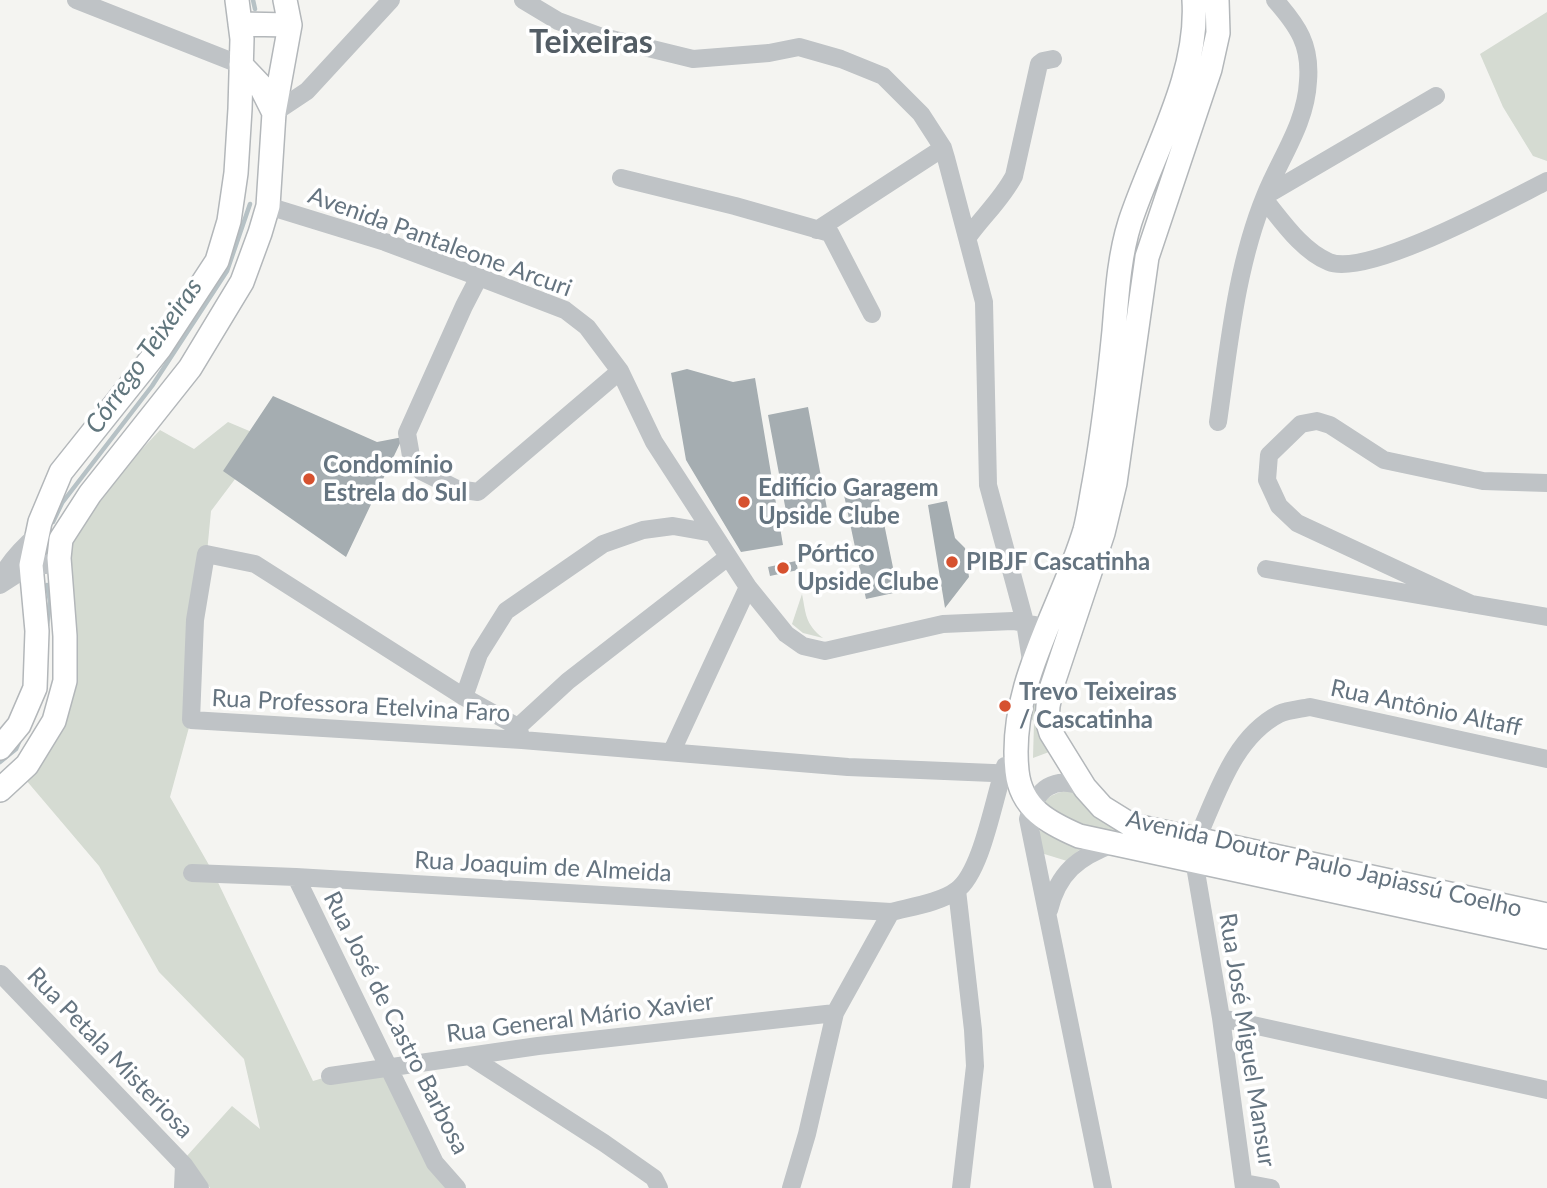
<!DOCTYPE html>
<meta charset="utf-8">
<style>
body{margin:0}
canvas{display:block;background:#f4f4f1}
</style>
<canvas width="1547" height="1188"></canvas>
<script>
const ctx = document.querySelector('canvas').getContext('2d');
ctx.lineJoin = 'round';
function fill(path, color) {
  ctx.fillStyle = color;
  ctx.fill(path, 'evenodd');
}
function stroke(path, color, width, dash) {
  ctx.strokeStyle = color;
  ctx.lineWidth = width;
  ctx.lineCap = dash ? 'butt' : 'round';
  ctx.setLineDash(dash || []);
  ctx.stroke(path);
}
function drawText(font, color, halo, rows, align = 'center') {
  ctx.font = font + ' Lato,sans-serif';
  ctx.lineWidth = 7;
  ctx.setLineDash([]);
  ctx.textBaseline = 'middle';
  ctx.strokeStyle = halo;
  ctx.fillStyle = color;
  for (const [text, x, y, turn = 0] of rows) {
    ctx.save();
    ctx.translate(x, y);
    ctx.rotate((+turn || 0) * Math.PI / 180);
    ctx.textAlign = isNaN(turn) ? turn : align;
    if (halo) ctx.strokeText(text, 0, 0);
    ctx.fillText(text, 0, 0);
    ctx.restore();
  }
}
const green = new Path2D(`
 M1547,12V161L1533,156L1503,107L1480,54Z
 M228,422L266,438L211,511L191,720L170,797L213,872L313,1081L330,1076L390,1067L457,1188H210L186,1157L232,1106L260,1129L244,1059L159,972L99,866L20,773L67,691L71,524L160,430L194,449Z
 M802,594C806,614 805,624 823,638L803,633L792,624Z
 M1043,664C1035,696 1032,723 1049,752L1033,758L1034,722L1029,715Z
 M1072,790L1163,846L1067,824L1042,807C1047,794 1060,792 1072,790Z
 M1038,830L1064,841L1086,844L1067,861L1041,853Z`);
const stream = new Path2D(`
 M253,0L255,9
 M53,522L62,503L152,386L227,271L250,204
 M47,585L50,601L47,626
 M0,762L16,749L19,742`);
const building = new Path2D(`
 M687,369L733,382L755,378L783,545L741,552L686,460L671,373Z
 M273,396L377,442L403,437L346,557L223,471Z
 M808,407L828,514L788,522L768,415Z
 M877,489L898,592L866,599L844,495Z
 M947,501L955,538L965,548L969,577L945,608L928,505Z
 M796,561L798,570L770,576L768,567Z`);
const minor = new Path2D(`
 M76,0L241,65
 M523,0L558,21L599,36L693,59L769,53L799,47L841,59L883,76L921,114L943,148L946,158L984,302L988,485L1025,622L1032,667
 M274,113L307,91L391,0
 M621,178L735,206L830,233L872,314
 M1265,196L1436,96
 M1264,199C1282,221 1302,251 1329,262C1367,278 1507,201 1547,181
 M268,206L385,242L479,277L565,310L587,327L620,371L654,442L748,587L786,634L803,646L825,651L943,624L1013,621L1035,625
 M817,230L943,148
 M968,237C983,216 1002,199 1014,176L1039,64L1043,61L1053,59
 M479,277L464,306L407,433L411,456L421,471L457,489L478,492L620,371
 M1218,422C1229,346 1236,267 1265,196C1280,158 1306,124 1308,81C1311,45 1298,26 1275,0
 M1266,569L1547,617
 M0,581C7,563 23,547 38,534
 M0,585L31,565H46L59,558
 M1471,604L1297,523L1279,506L1267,480L1269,455L1301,424L1317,421L1330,425L1384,460L1483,481L1547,483
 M464,697L479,654L506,611L603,544L643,530L673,526L713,533
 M518,727L568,681L728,557
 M522,740L191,720L195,620L206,554L255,564L464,697L518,727L522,740L848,767L1017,774
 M672,751L748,587
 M1085,788C1054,774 1036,789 1028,819L1103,1188
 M1197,839C1217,795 1233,738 1279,714C1288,710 1301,709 1310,707L1547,759
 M1194,860L1221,1018L1244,1188
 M192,873L296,877L891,912
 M296,877L435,1163L457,1188
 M957,890L973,1030L975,1066L961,1188
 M1049,910C1058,873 1078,857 1113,844
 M1,974L184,1165
 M1221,1018L1547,1090
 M469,1056L604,1143L654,1178L659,1188
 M330,1076L538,1046L835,1013
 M1244,1183L1271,1188
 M183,1188L184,1165L200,1188
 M791,1188L807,1134L835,1013L891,912C910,907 942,902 957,890C982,872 994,797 1005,766`);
const major = new Path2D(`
 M1194,0C1199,76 1153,152 1130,222C1119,257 1117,294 1114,331C1109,382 1103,433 1094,483C1091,498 1089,515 1085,530C1061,610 1008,685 1017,771C1021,809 1049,823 1079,836L1547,937
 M1217,0L1218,33L1210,69L1147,257L1115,483L1103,533L1052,686L1048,706L1047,720L1051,733L1085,788L1102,807L1131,825L1547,915
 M240,24L290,25
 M241,65L260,85L274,113
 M0,748L19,725L35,688L37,631L31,565L40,522L61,472L160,348L217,261L229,221L236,173L240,109L242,39L237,0
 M0,790L27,765L54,721L65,681V636L59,558L61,539L90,494L190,368L242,282L260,233L268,206L274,113L290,25L285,0`);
const markers = [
 [309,479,7,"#d6512f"],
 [744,502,7,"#d6512f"],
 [952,562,7,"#d6512f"],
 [783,568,7,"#d6512f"],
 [1005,706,7,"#d6512f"]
];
const streetNames = [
 ["Avenida Pantaleone Arcuri",440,242,20],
 ["Rua Professora Etelvina Faro",361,706,3],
 ["Rua Antônio Altaff",1426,708,12],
 ["Avenida Doutor Paulo Japiassú Coelho",1324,864,13],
 ["Rua Joaquim de Almeida",543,867,3],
 ["Rua General Mário Xavier",580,1018,-7],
 ["Rua José de Castro Barbosa",396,1023,63],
 ["Rua José Miguel Mansur",1247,1040,81],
 ["Rua Petala Misteriosa",110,1053,46]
];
const poiNames = [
 ["Condomínio",323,465],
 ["Estrela do Sul",323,493],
 ["Edifício Garagem",758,488],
 ["Upside Clube",758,516],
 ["Pórtico",797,554],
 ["Upside Clube",797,582],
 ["PIBJF Cascatinha",966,562],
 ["Trevo Teixeiras",1019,692],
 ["/ Cascatinha",1019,720]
];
const waterNames = [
 ["Córrego Teixeiras",144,356,-55]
];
const districtNames = [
 ["Teixeiras",591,43]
];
fill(green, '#d5dbd2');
stroke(stream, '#b6c1c5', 4.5);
fill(building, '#a5adb1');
stroke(major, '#b3b7ba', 26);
stroke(minor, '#bfc3c6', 18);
stroke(major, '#fff', 23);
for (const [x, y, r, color] of markers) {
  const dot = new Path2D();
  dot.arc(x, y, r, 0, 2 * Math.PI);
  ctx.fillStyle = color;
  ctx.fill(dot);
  stroke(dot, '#fff', 2.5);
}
drawText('24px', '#657480', '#fff', streetNames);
drawText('bold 24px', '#657480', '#fff', poiNames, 'left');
drawText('italic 26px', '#61767d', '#fff', waterNames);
drawText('bold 32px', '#535d65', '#fff', districtNames);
</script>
